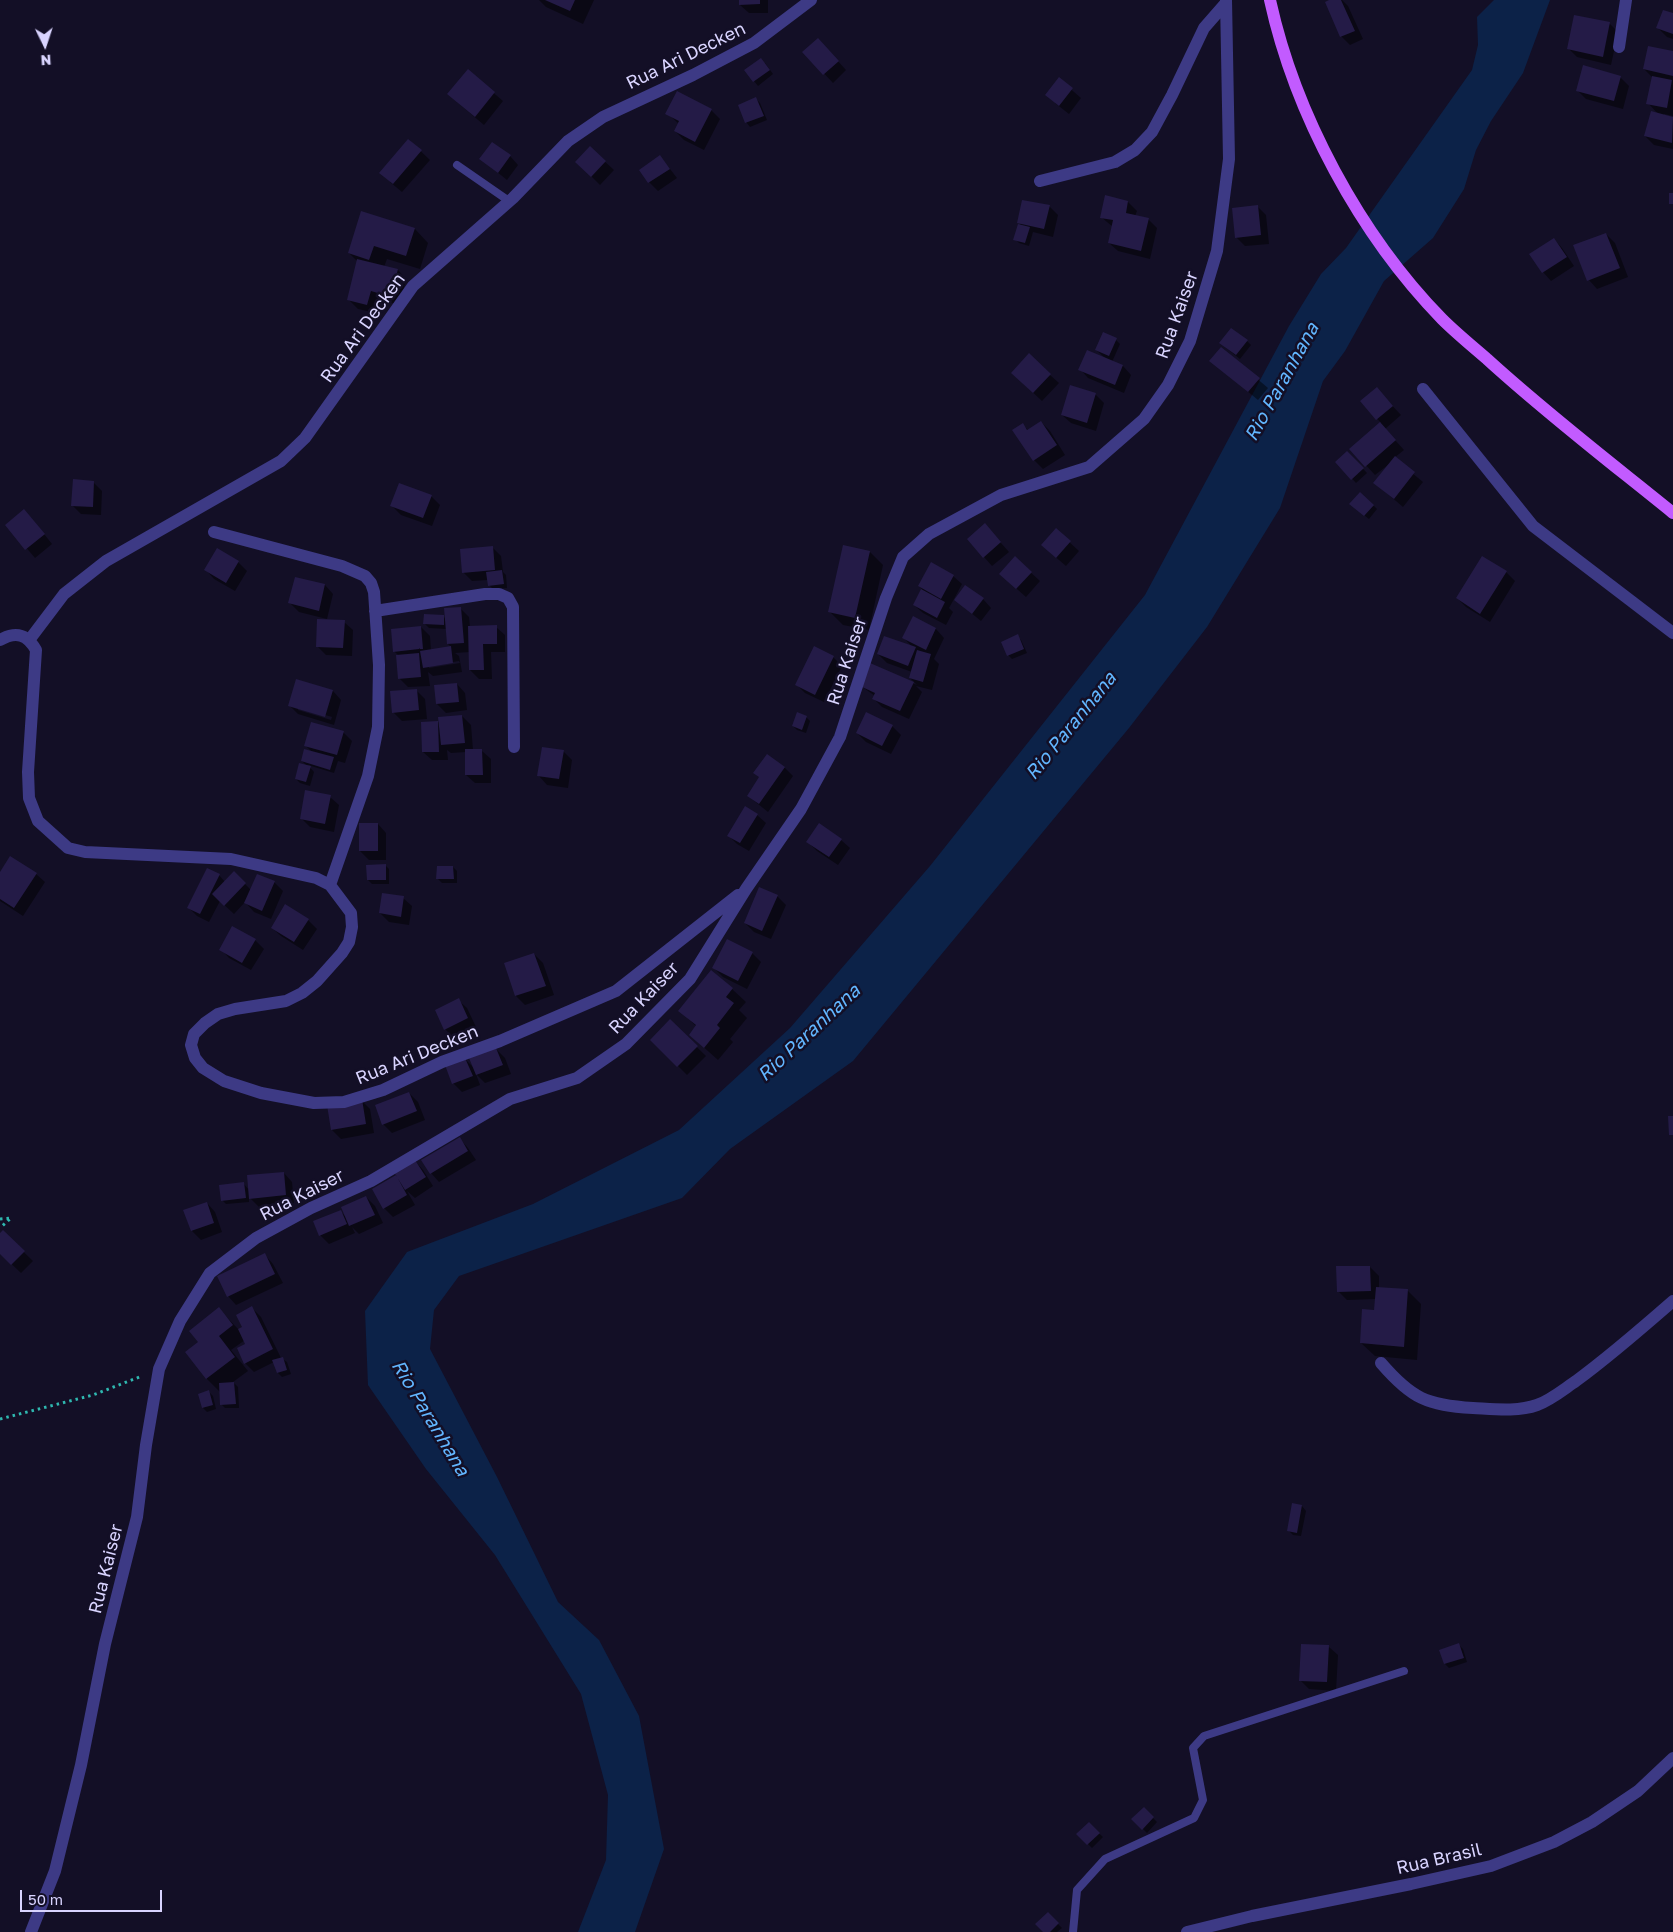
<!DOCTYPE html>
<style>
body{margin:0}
#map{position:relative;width:1673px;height:1932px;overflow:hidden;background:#130f26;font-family:"Golos Text",sans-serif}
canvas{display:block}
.north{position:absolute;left:20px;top:20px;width:50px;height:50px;-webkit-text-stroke:4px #130f26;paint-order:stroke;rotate:176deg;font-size:14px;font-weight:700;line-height:20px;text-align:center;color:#d9d4ff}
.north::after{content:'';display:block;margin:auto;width:18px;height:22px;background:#d9d4ff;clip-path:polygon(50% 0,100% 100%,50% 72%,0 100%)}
.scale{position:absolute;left:20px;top:1890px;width:142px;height:22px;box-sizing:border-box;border:2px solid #d9d4ff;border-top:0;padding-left:6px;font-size:15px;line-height:18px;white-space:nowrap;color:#d9d4ff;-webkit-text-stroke:4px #130f26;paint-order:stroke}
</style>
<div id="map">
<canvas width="1673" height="1932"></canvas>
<div class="north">N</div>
<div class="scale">50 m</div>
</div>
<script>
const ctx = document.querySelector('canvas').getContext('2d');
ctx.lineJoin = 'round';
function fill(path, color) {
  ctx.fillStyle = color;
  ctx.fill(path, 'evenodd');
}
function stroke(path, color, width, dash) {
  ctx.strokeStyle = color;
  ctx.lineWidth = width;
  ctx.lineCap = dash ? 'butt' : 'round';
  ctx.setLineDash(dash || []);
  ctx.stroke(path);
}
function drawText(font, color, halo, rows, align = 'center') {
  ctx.font = font + ' "Golos Text",sans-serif';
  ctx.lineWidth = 5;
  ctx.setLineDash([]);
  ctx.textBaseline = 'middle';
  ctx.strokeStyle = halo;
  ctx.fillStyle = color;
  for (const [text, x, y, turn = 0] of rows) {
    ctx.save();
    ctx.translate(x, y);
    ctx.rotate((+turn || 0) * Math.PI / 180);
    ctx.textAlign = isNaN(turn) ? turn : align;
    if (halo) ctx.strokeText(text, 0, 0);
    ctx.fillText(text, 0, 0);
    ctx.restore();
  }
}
const water = new Path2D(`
 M1494,0H1550L1523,73L1491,121L1476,150L1464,189L1433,238L1384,281L1345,351L1323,381L1280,508L1207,627L1129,728L853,1061L730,1149L682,1198L459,1276L434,1310L430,1349L497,1477L558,1602L599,1640L639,1716L664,1849L635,1932H578L606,1860L608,1795L581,1694L495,1555L426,1469L368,1385L365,1311L407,1252L533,1204L679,1130L790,1028L930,866L1145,595L1289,326L1321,274L1346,248L1472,70L1478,45L1477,17Z`);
const shadow = new Path2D(`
 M539,0H594L583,24L546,7Z
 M740,0H768V13H749L740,5Z
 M1332,0H1342L1348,6L1363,39L1350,45L1341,36Z
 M1673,15V39L1667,37L1658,28Z
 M1610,24L1618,32L1611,65L1577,57L1568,48Z
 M826,48L846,70L833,83L804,52Z
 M1673,52V116L1664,114V116L1673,118V149L1654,145L1645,136L1659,115L1648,103L1653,78L1644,69Z
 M765,63L773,74L758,86L746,71Z
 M468,71L503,101L484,125L457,102Z
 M1620,77L1629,86L1623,109L1586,99L1577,90Z
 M1059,79L1081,98L1069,114L1055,103Z
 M756,99L760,103L767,120L750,127L746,122L739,106Z
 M711,110L720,119L704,150L684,140L675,131L679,124L667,113Z
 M409,140L430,160L402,192L390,182Z
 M590,148L614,170L600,185L577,162Z
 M510,156L518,165L507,180L481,159Z
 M660,156L677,178L658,191L649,182Z
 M1106,197L1128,202L1137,211L1135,216L1148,219L1157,228L1150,259L1118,251L1109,243L1113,227L1101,217Z
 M1049,206L1058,215L1053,237L1033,232L1029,246L1019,243L1015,239L1020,224Z
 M1258,207L1266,215L1269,244L1245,246L1236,237Z
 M415,229L428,243L420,269L387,259L384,267L398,270L406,279L400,305L379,299L376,313L358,309L349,300L358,262L349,253Z
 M1606,234L1615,243L1628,277L1597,289L1589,280Z
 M1554,239L1562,248L1574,266L1551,281L1543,272Z
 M1116,340L1120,344L1112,362L1123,366L1131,375L1124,393L1088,378L1080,369L1105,358L1096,350Z
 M1247,341L1251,345L1240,359L1225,347Z
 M1221,348L1268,388L1258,400L1211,361Z
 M1012,373L1050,375L1059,383L1042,401Z
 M1071,387L1096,395L1104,403L1096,431L1071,423L1062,415Z
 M1385,398L1401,415L1385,429L1404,450L1394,458L1423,482L1403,507L1375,483L1392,462L1375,475L1351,449L1381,423L1362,402Z
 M1041,422L1050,431L1065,455L1043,469L1034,460L1014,430L1022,424L1028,430Z
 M1347,452L1367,473L1356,483L1337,462Z
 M93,482L102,491L101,515L81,514L72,505Z
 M431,496L440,505L432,526L401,515L392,506Z
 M1374,506L1377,509L1369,519L1355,508Z
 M33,520L52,544L35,558L7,525Z
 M985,525L1009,552L992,566L984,557Z
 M1056,530L1079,551L1066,566L1052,554Z
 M492,547L501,556L503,572L506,575L507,588L493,589L489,585L488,580L472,581L463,572Z
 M870,552L883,565L869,630L843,625L829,611Z
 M1483,557L1506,572L1515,581L1490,622L1466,607L1457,598Z
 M1015,558L1040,581L1026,597L1009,582Z
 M238,562L247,571L235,591L214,579L206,570Z
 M953,576L962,584L954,599H983L991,608L981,621L954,599L949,608L953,612L946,625L923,613L914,605L922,589L919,586Z
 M296,578L325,585L333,594L327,619L299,612L290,603Z
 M460,608L469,617L470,627H496L505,635V652H491L492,679H479L470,670V652L455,653L459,656L462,672L433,676L428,672L430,686L408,687L399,678V656L394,651L421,627L430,636L431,651L451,647L448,644L447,629L429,628L425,624L444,617L446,619ZM459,661L460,663L429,668V666Z
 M913,618L936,629L944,638L934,659L939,664L932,690L916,686L922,692L909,719L882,707L874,699L875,696L861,686L871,664L917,685L910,678L912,672L887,663L878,654L913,648L904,638Z
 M344,622L353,630L352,656L326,655L317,646Z
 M1017,636L1021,640L1027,653L1012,659L1008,655Z
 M833,657L842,666L824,702L805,693L796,684Z
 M296,681L333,691L341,700L334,725L298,714L289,705ZM298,707L332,717L331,720L298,710Z
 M457,684L465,693L467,710L446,713L437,704Z
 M416,690L425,699L427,719L402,721L393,712Z
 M462,716L471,725L473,750L482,751L491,759V783H475L466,775V752L451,753L447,750L448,760H432L423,752L422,723L440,722Z
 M806,717L810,721L806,733L797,730L793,726Z
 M892,726L901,735L891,754L866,742L857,733Z
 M343,732L352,741L345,763L338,761L334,773L308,765L314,772L310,786L300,783L296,779L308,767L302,761L312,752L306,746Z
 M563,751L572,760L568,788L547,785L539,776Z
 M767,756L785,768L793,776L768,812L748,796L760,778Z
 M330,797L339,805L334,832L310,827L302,819Z
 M757,815L766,823L749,851L737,844L728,835Z
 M378,824L386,833V860H369L360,851Z
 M841,840L850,848L838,865L817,851L808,842Z
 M385,865L389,869V884H372L368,880Z
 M453,867L457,871V883H442L438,879Z
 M234,873L251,890L258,875L274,882L283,891L271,919L254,912L245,902L234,914L220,901L209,922L197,916L188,907L219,875L225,882Z
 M0,874H36L45,882L23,916L0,901Z
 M777,896L786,905L771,939L754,932L745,923Z
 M403,898L412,906L409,925L389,922L380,913Z
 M308,920L317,929L303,950L281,936L272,928Z
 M255,940L264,949L251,970L229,958L221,949Z
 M752,953L761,962L747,989L723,977L714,968Z
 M534,954L543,963L554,995L525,1005L516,996L505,964Z
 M732,989L746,1002L739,1010L747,1018L730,1039L733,1042L718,1060L690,1035L697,1027L680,1011Z
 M458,1000L467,1008L476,1027L454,1038L445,1029Z
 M670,1021L706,1056L687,1075L652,1040Z
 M496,1049L505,1058L511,1074L485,1083L476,1074L480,1085L462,1092L453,1083L465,1059L474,1068Z
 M409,1093L418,1102L425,1120L392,1133L383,1124Z
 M361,1100L370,1109L374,1133L341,1139L332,1130L328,1106Z
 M460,1139L468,1148L476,1160L439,1182L431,1173Z
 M415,1161L423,1170L433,1186L415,1198L407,1191L415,1205L393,1217L384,1208L373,1190L398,1175Z
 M284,1173L292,1182L294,1203L259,1207L249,1197V1202L226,1204L222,1200L244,1184L249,1190Z
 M366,1197L375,1206L383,1223L359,1234L352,1227L355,1233L329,1244L320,1235L340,1211L346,1217Z
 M207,1203L215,1212L222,1232L201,1240L192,1231L185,1211Z
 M3,1232L33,1261L21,1273L0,1253V1235Z
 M265,1255L273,1264L283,1283L236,1305L228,1296Z
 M1370,1267L1379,1276V1288L1408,1291L1421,1304L1417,1360L1375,1356L1361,1343L1375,1311L1376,1299L1347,1300L1338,1291Z
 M252,1308L261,1317L281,1358L287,1362L291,1374L282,1377L278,1373L274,1362L254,1372L245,1363L247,1345L245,1340L231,1350L248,1371L233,1382L238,1387L239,1408H225L221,1404V1393L207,1379L186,1352L200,1342L219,1309L239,1330L244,1328Z
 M209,1392L213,1396L216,1409L207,1412L203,1408Z
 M1293,1505L1302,1506L1306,1511L1301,1536L1293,1535L1289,1531Z
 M1459,1645L1463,1649L1467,1662L1449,1668L1445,1664Z
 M1329,1647L1338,1655L1336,1691L1309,1689L1300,1680Z
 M1144,1809L1157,1822L1147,1833L1133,1819Z
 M1089,1824L1103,1837L1092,1848L1078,1834Z
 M1048,1914L1062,1928L1057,1932H1045Z`);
const building = new Path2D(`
 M545,0H575L570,11Z
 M739,0H760V4L739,5Z
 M1329,0H1341L1355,31L1340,37L1325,2Z
 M1663,10L1673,13V34L1656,28Z
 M1574,15L1610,22L1603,57L1567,49Z
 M818,38L839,61L823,75L802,52Z
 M1648,46L1673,51V76L1643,69Z
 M761,58L770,70L753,82L744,70Z
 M1583,65L1621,76L1614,101L1576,91Z
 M468,69L495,92L475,117L447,94Z
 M1652,76L1672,80L1667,108L1646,104Z
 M1059,77L1073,88L1059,106L1045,95Z
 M677,91L712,109L695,142L674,131L679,121L665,114Z
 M756,97L764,116L745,123L738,105Z
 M1651,111L1673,117L1672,143L1644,136Z
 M408,139L422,150L393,184L379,173Z
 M492,142L511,155L498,173L479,159Z
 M590,146L606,161L591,177L575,162Z
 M660,155L670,169L648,183L639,170Z
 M1669,193H1673V204H1669Z
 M1105,195L1128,201L1126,213L1149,218L1141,251L1108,243L1113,220L1100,218Z
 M1022,200L1050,205L1044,229L1017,223Z
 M1258,205L1261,235L1235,238L1232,208Z
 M361,211L415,228L406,256L374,246L369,260L348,253Z
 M1018,224L1030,227L1025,243L1013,240Z
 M1606,233L1620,268L1587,281L1573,245Z
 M1554,238L1567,257L1542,273L1529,254Z
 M357,259L398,269L391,297L371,291L367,305L347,300Z
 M1231,328L1248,340L1236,355L1219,343Z
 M1103,332L1117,338L1109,356L1095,350Z
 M1221,347L1260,378L1248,392L1209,361Z
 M1087,350L1123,365L1115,385L1078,370Z
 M1029,353L1051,374L1033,393L1011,373Z
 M1070,385L1096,393L1087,423L1061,415Z
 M1377,387L1393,406L1376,420L1360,401Z
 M1041,421L1057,445L1033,461L1012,430L1023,423L1027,430Z
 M1380,422L1396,440L1365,467L1349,449Z
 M1347,451L1364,468L1351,480L1335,462Z
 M1395,456L1415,472L1394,499L1373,483Z
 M73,479L94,481L93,507L71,506Z
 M399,483L432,495L423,518L390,506Z
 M1360,492L1374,505L1364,516L1349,504Z
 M24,509L45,534L25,550L5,525Z
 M985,523L1001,542L983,558L967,539Z
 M1056,528L1071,541L1056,558L1041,545Z
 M843,545L870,551L855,618L828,612Z
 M493,546L495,570L462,573L460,549Z
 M217,548L239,561L226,583L204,570Z
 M1015,556L1032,572L1016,589L999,574Z
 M1482,556L1507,571L1480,614L1456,598Z
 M931,562L954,575L941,599L918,586Z
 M502,570L504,584L488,586L486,572Z
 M295,577L325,584L319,611L288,603Z
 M965,585L984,598L972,614L954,600Z
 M921,589L945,602L937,618L913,605Z
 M461,607L464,643L447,644L444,608Z
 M424,614L444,615V625L423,624Z
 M913,616L936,628L926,650L902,638Z
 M317,619L345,620L343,648L316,647Z
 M497,625V644H483L484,670H469L468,626Z
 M421,626L423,649H420L419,648V649L393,652L391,629Z
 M1018,634L1024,649L1007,656L1001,642Z
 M884,636L916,647L908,666L877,654Z
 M451,646L453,663L423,668L420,651Z
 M814,646L834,656L815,695L795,685Z
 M917,650L931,654L923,682L909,678Z
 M419,653L421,677L398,679L396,655Z
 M870,663L914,682L900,711L872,699L875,693L860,686Z
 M296,679L333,690L325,717L288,706Z
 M457,683L459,702L436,704L434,685Z
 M417,689L419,710L392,713L390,691Z
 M797,712L807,716L802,730L792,726Z
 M866,712L893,725L882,746L856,733Z
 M462,715L465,743L441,745L438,717Z
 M438,721L439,752H422L421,722Z
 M311,722L344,731L337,755L304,746Z
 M542,747L564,750L559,779L537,776Z
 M304,749L334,757L330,770L301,761Z
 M465,749H482L483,775H465Z
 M767,754L785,767L759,804L747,796L759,777L753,773Z
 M299,763L311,766L306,782L295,779Z
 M305,790L331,795L325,824L300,819Z
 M745,806L758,814L740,843L727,836Z
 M359,823H378V851H359Z
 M819,823L842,839L829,857L806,842Z
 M10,856L37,873L14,908L0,899V872Z
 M386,864V880H367L366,865Z
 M437,866H453L454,879H436Z
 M207,868L220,874L200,914L187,908Z
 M234,871L246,883L224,906L212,894Z
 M257,874L275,881L262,911L244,903Z
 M759,887L778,895L762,931L744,923Z
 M382,893L404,896L401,917L379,913Z
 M285,904L309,919L294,942L271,928Z
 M232,926L256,939L242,963L219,950Z
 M727,939L753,952L738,981L712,968Z
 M534,953L546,986L515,996L504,963Z
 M711,970L733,988L726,997L734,1003L717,1025L720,1028L704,1048L689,1035L696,1025L678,1011Z
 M459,998L468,1018L444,1030L435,1010Z
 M670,1019L698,1046L677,1067L650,1040Z
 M496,1048L503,1065L476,1075L469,1058Z
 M465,1058L473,1076L452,1084L445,1065Z
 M409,1092L417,1111L382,1125L375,1105Z
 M362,1099L366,1124L331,1130L327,1105Z
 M1668,1116H1673V1135H1669Z
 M460,1137L468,1151L430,1174L421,1160Z
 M415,1160L426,1177L405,1190L394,1172Z
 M284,1172L286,1195L249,1199L247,1175Z
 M396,1175L407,1195L383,1209L372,1189Z
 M244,1182L246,1198L221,1201L219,1185Z
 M366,1196L375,1215L349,1226L341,1207Z
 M207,1202L214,1223L191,1231L183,1210Z
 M341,1210L347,1224L319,1236L313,1221Z
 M3,1230L25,1251L11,1265L0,1254V1233Z
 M265,1253L275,1274L227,1297L217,1276Z
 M1336,1266H1370L1371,1291L1337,1292Z
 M1376,1287L1408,1289L1404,1347L1360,1343L1362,1309L1374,1310Z
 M252,1306L273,1349L244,1364L237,1348L245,1344L238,1329L242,1327L236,1315Z
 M219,1307L233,1325L219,1336L235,1357L206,1379L185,1352L198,1342L189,1331Z
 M283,1357L287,1370L277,1373L272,1360Z
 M234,1382L236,1404L220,1405L219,1383Z
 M209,1390L213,1405L202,1408L198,1394Z
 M1292,1503L1302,1505L1297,1533L1287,1531Z
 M1459,1643L1464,1658L1444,1664L1439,1650Z
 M1301,1644L1329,1645L1327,1682L1299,1681Z
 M1144,1807L1154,1817L1142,1830L1131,1819Z
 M1089,1822L1100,1833L1087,1845L1076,1834Z
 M1048,1912L1059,1923L1050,1932H1043L1035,1924Z`);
const path = new Path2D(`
 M0,1219L11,1218L0,1228
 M0,1419L93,1395L142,1376`);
const service = new Path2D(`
 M457,165L509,201
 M1073,1932L1077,1890L1105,1859L1194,1818L1203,1800L1193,1748L1204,1736L1404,1671`);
const minor = new Path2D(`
 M1619,47L1626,0
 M1040,181L1115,162L1135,150L1152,132L1172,95L1204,28L1225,4
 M1423,389L1533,526L1673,633
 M214,532L342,566L365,576L371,583L374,592L379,665L378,727L368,776L330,885
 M375,611L485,594H499L508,598L513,607L514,747
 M30,639L64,594L106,561L281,461L305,438L413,286L513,198L568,141L603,117L693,75L754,43L811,0
 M0,640C16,631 27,634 36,650L28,772L29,798L38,821L68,848L85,852L231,859L316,878L330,885L351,913L352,927L349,942L342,953L317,981L302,993L286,1001L235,1009L218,1014L205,1023L194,1034L191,1045L195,1058L203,1068L224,1081L261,1093L314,1103L344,1102L383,1090L442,1062L500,1041L616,991L738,895
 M1381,1363C1412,1399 1427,1405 1473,1408C1493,1409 1518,1412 1537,1405C1551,1400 1564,1389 1576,1381C1610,1356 1641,1329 1673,1301
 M31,1932L55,1871L81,1765L105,1644L137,1517L146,1445L159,1369L180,1321L210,1273L256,1238L311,1208L371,1181L510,1099L577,1078L626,1044L690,979L746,889L801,809L840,737L886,598L903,557L929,534L1001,495L1089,467L1144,419L1168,385L1190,341L1217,251L1229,159L1226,0`);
const tertiary = new Path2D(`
 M1187,1932L1252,1916L1411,1884L1491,1866L1554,1842L1592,1822L1638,1791L1673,1758`);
const primary = new Path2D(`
 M1270,0C1295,114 1360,235 1442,319C1456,333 1472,346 1487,359C1546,413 1610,462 1673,513`);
const streetNames = [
 ["Rua Ari Decken",686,56,-26],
 ["Rua Kaiser",1177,315,-70],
 ["Rua Ari Decken",363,328,-54],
 ["Rua Kaiser",847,661,-72],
 ["Rua Kaiser",644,998,-46],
 ["Rua Ari Decken",417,1055,-22],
 ["Rua Kaiser",302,1195,-27],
 ["Rua Kaiser",106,1569,-76],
 ["Rua Brasil",1439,1859,-13]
];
const waterNames = [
 ["Rio Paranhana",1282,382,-61],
 ["Rio Paranhana",1071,726,-51],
 ["Rio Paranhana",809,1033,-43],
 ["Rio Paranhana",430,1418,59]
];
fill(water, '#0c2248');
fill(shadow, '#0007');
fill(building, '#241b47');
stroke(path, '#2fb8b0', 3, [2.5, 4]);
stroke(service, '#3d3a85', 8);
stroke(minor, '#3d3a85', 12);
stroke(tertiary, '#3d3a85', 12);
stroke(primary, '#c25bff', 12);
drawText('18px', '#d9d4ff', '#130f26', streetNames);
drawText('italic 19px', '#62b6ff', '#130f26', waterNames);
</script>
